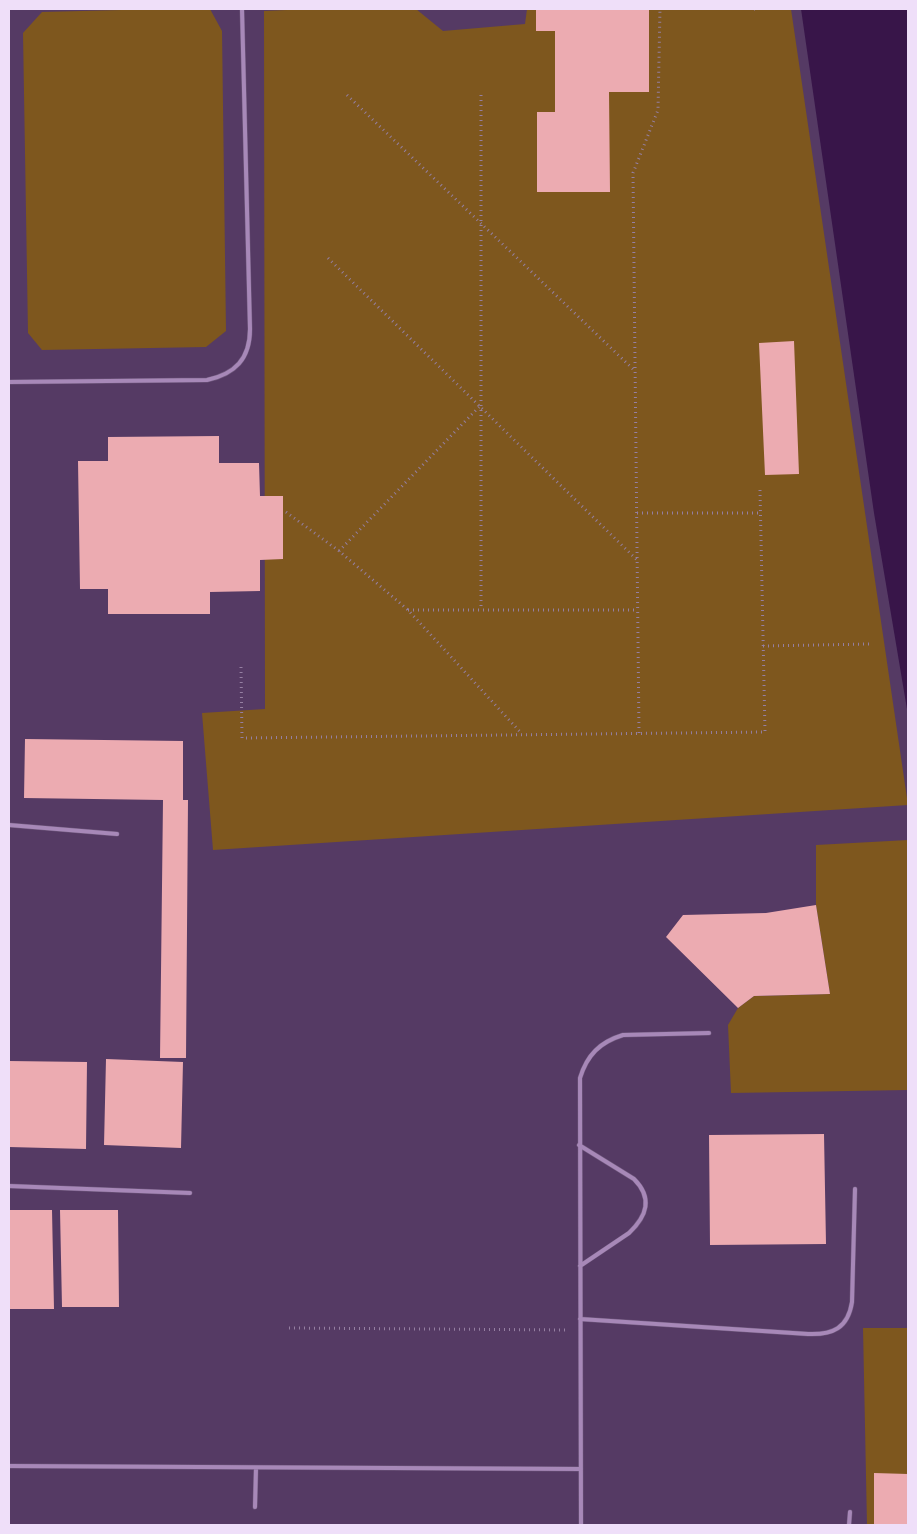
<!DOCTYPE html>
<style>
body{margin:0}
#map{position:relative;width:917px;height:1534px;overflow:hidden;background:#553a64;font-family:"Archivo Narrow",sans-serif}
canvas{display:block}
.frame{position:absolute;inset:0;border:10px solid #efdff9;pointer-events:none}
</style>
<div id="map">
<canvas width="917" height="1534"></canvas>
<div class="frame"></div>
</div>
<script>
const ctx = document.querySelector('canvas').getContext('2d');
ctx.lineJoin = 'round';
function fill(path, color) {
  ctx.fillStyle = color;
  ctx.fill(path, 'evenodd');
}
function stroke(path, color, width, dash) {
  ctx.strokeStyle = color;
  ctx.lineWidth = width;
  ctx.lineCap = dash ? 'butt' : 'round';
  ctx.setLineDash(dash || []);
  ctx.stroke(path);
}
const green = new Path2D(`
 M161,9H210L222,31L226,331L206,347L42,350L28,333L23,33L42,12Z
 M309,9H416L443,31L525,24L527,9H536V31H555V112H537V192H609V92H649V9H791L908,805L213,850L202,713L265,709L264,11Z
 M908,840V1090L731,1093L728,1025L738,1008L754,996L830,994L816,905V845Z
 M863,1328H908V1474H874V1525H867Z`);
const water = new Path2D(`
 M801,9H908V715L874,513Z`);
const building = new Path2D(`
 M536,9H649V92H609L610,192H537V112H555V31H536Z
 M794,341L799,474L765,475L759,343Z
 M219,436V463H259L260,496H283V559L260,560V591L210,592V614H108V589H80L78,461H108V437Z
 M25,739L183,741V800H188L186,1058H160L163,800L24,798Z
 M816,905L830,994L754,996L738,1008L666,937L683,915L766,913Z
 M106,1059L183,1062L181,1148L104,1145Z
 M9,1061L87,1062L86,1149L9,1147Z
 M824,1134L826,1244L710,1245L709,1135Z
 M9,1210H52L54,1309H9Z
 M60,1210H118L119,1307H62Z
 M874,1473L908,1474V1525H874Z`);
const path = new Path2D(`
 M754,9H756
 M347,95L635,371
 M481,95V610
 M328,258L637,560
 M286,512L339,551L408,610L522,734
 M637,513H761
 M339,551L479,407
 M408,610H638
 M763,646L869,644
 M241,667L242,738L765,732L760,490
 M639,733L633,173L658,110L660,9
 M289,1328L567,1330`);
const service = new Path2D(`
 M9,382L207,380C235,374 250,359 250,329L242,9
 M9,825L117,834
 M579,1145L634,1179C653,1198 647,1216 629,1233L580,1266
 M9,1186L190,1193
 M580,1319L808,1334C833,1335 848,1328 852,1302L855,1189
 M9,1466L581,1469
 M255,1507L256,1468
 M581,1525L580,1078C587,1055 600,1042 623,1035L709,1033
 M849,1525L850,1512`);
fill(green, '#7e571e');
fill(water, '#381549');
fill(building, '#ecabb1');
stroke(service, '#70597d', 5);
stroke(path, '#957fa2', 3, [1, 4]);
stroke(service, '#a788b8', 4);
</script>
